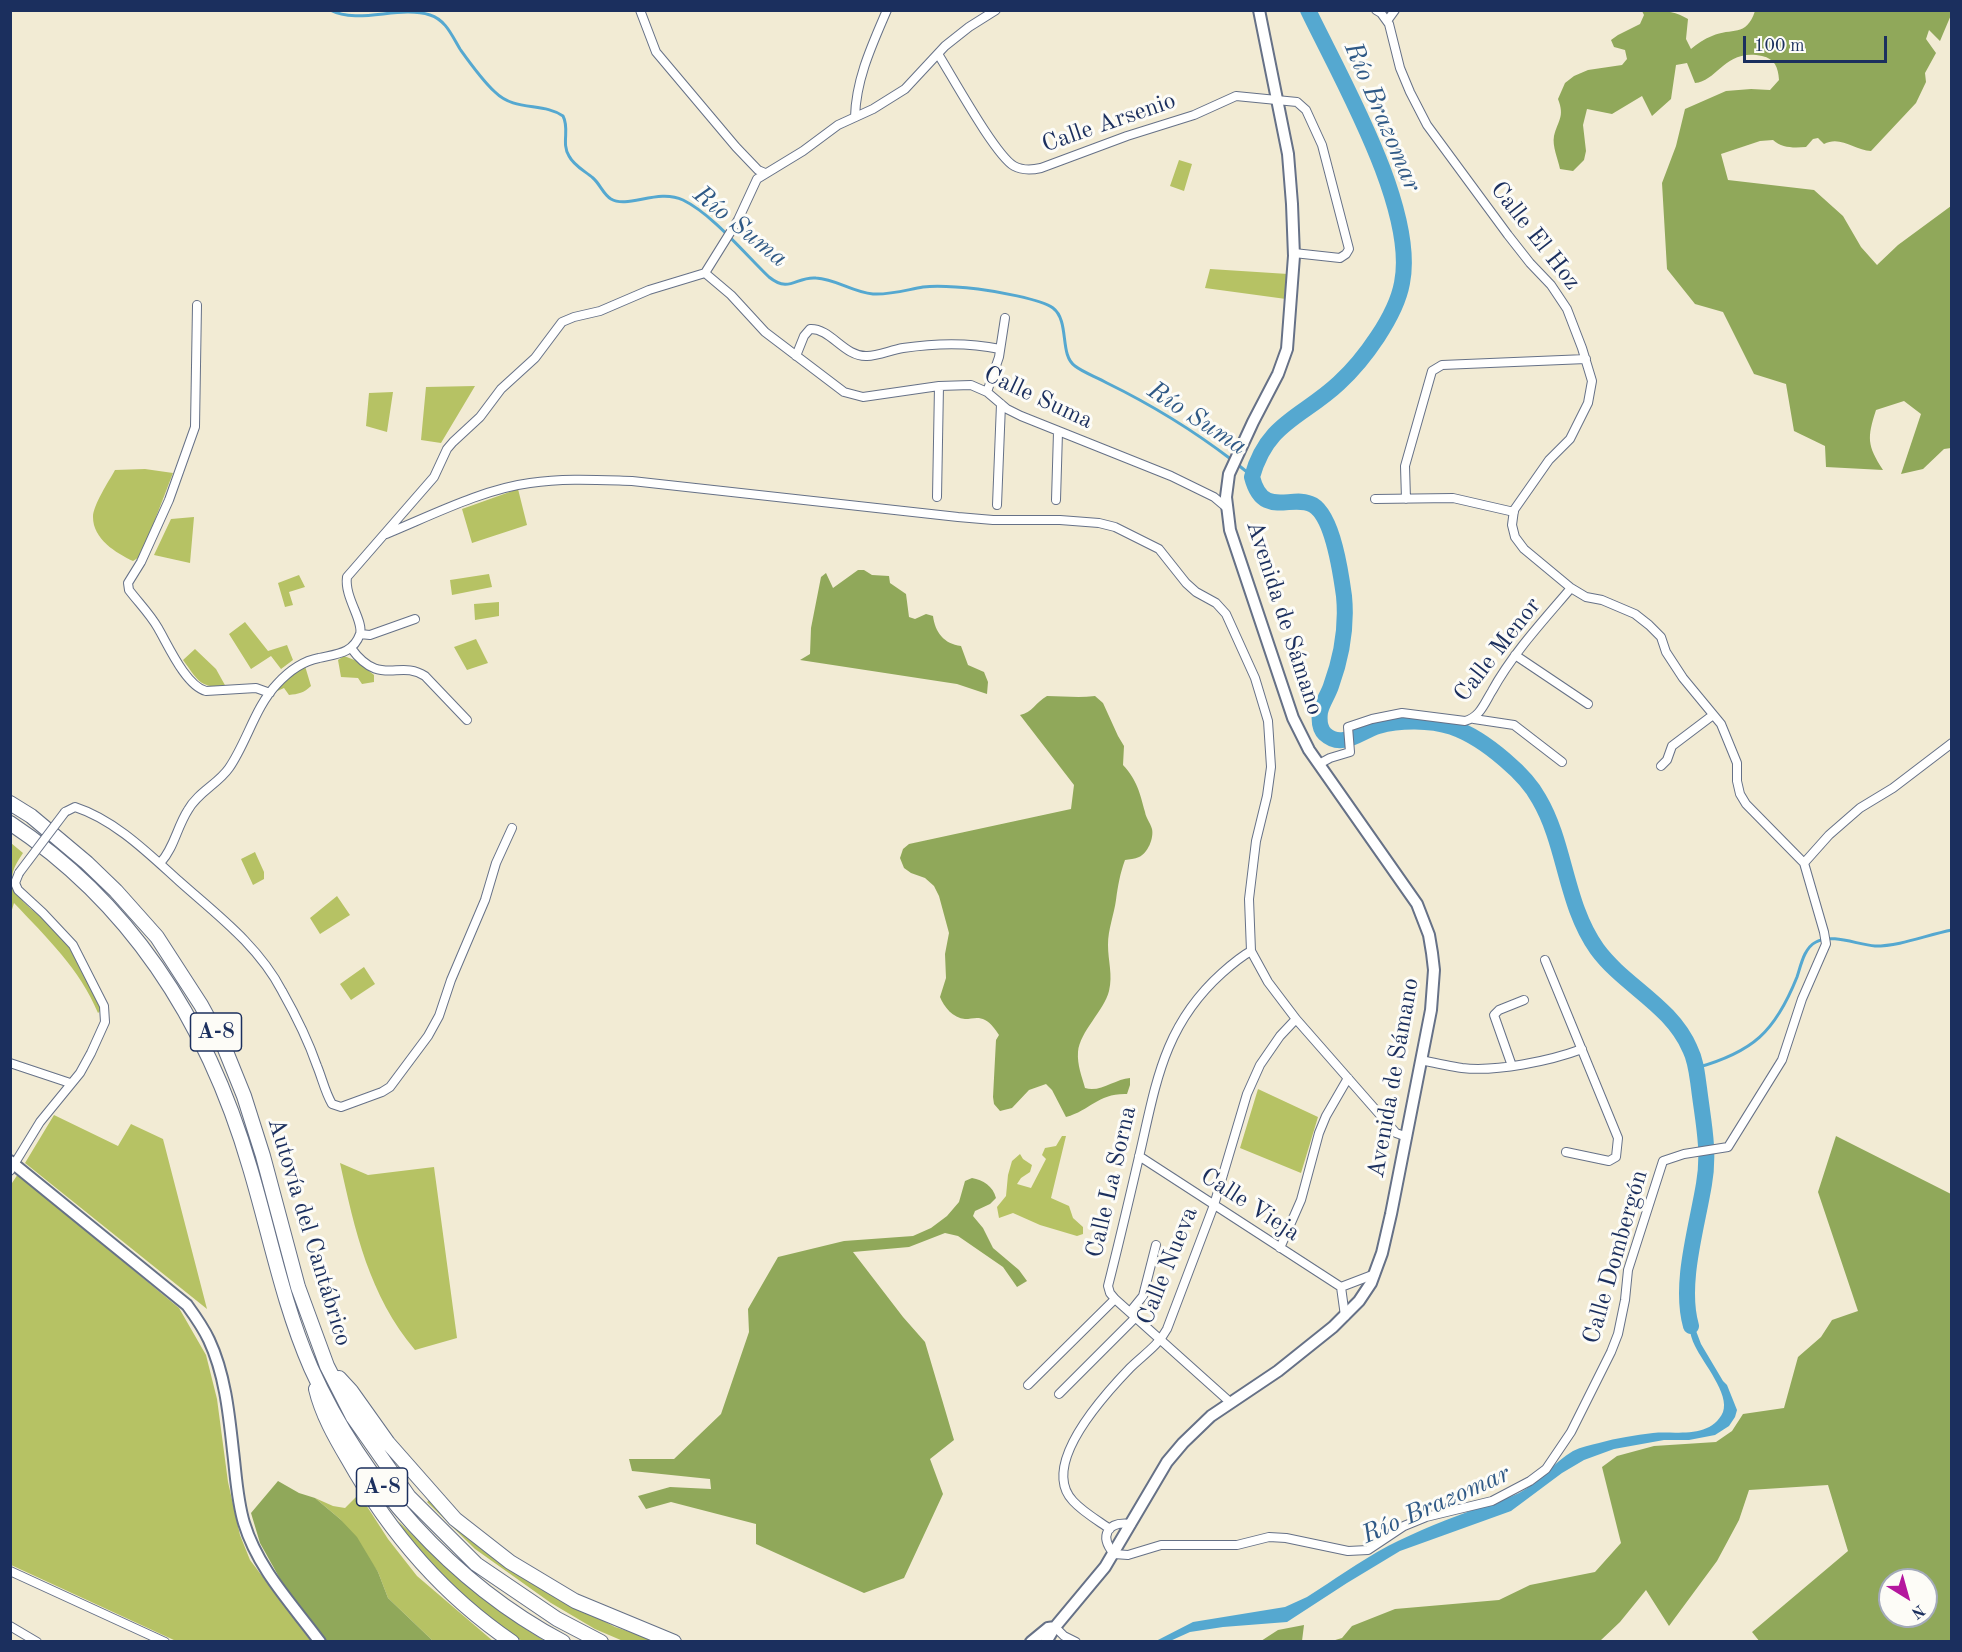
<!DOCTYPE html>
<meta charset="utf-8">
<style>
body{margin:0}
#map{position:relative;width:1962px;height:1652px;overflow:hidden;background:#f2ebd4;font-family:"Old Standard TT",serif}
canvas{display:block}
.frame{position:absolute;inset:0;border:12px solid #1b2f5e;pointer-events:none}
.north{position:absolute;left:1878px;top:1568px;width:60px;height:60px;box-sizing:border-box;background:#fdfcf7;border:2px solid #a3aaba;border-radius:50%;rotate:143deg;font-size:16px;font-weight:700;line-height:24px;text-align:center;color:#1b2f5e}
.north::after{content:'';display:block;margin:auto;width:21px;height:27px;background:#b5179e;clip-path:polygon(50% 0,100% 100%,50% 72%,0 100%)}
.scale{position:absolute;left:1743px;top:36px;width:144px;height:27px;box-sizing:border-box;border:3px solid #1b2f5e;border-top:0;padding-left:8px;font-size:18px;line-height:21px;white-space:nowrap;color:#1b2f5e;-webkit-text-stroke:4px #fdfcf7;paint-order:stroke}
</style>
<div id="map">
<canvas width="1962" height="1652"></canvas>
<div class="frame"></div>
<div class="north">N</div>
<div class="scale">100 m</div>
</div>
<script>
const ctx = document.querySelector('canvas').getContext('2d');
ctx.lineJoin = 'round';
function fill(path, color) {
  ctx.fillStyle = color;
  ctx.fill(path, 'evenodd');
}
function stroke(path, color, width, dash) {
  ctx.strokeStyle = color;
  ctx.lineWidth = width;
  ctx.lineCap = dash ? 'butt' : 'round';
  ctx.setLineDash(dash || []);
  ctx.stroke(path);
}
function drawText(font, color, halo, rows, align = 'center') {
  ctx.font = font + ' "Old Standard TT",serif';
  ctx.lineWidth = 6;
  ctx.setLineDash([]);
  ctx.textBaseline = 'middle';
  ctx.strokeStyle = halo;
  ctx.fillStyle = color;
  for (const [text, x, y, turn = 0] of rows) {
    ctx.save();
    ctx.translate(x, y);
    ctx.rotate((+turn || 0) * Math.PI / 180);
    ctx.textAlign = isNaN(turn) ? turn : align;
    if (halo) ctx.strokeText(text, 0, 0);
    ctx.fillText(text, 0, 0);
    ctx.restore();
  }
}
const green = new Path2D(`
 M1179,160L1192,164L1184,191L1170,186Z
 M1210,269L1288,274L1286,299L1205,288Z
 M475,386L441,443L421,440L426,387Z
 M393,392L387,432L366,426L369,393Z
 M145,469L173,473L141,556L133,561C116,553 93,539 93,517C93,505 109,481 115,470Z
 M518,489L527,525L472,543L462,509Z
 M194,517L190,563L154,555L171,519Z
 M489,574L492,587L452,595L450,580Z
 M299,575L305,587L289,592L293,605L285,607L278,583Z
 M499,602V616L475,620L474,604Z
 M245,622L268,651L287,645L293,660L281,669L271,656L251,669L229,634Z
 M476,639L488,663L467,670L454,647Z
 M195,649L216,669L226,687C199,688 198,680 183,660Z
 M344,656L357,661L374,675V682L362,684L358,678L341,677L338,660Z
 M305,666L311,686C304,693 298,694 289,695L284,688L275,692L278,686Z
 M11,843L23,853C16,864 9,873 14,887C20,905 43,916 55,930C76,952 90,981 101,1010L98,1013C80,969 46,937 14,903L11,913Z
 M255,852L264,872V879L253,885L241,859Z
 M337,896L350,915L320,934L310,918Z
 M364,967L375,984L351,1000L340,984Z
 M1258,1089L1318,1117L1301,1173L1240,1148Z
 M54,1115L118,1146L131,1124L163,1139L207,1309L25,1163Z
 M1062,1136H1066L1051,1198L1069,1206L1073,1218L1083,1227V1234L1077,1236L1040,1225L1013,1213L999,1218L997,1207L1006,1196L1008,1175L1012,1161L1020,1154L1023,1159L1032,1165L1030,1172L1021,1178L1017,1184L1031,1188L1046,1159L1042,1155L1045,1148L1056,1146Z
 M340,1163L368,1175L434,1167L457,1338L415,1350C369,1295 355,1231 340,1163Z
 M18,1174L179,1308L206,1355L217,1399L228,1482L240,1535L250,1560L311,1641H176L11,1565L10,1186Z
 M359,1494L388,1539L417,1576L493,1641H433L388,1598L378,1572L340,1519L315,1498L333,1506L345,1508Z
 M431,1499L552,1594L615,1627L658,1641H623L595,1629L551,1603L475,1549L427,1502Z
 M398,1521C446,1567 488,1606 545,1641H522L484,1615L424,1560Z`);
const forest = new Path2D(`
 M1642,11C1659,10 1673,10 1688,19L1686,39L1691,49C1697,44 1704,39 1712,36C1732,27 1746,38 1755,11H1951V15L1940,41L1929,30L1926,39L1936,53L1925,73L1926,82L1916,103L1871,151C1855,150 1840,135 1824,144L1818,138L1813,139L1806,147C1793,148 1782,148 1773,140L1760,141L1721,154L1728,180L1814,190L1843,216L1861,247L1877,265L1898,245L1951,206V448L1944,449L1923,469L1901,474L1921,414L1904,401L1876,410C1867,438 1867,445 1883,470L1826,467L1825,446L1794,431L1786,384L1754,374L1723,312L1695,304L1667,269L1662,183L1676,146L1685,109L1726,91L1751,89L1770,90L1779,80C1778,67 1775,59 1762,56C1725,48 1718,81 1695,83L1687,63L1676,65L1671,99L1652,116L1642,96L1612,114L1587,109L1583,125L1586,151L1584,160L1573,171L1560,169C1558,159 1552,146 1554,136C1558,120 1565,117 1558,99L1565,83L1574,76L1588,70L1622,65L1627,59L1625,50L1614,47L1611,40L1618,35L1640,24L1644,15Z
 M858,570H864L872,575L889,576L890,583L906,594L909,617L915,619L926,614L933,616C935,632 944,644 961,646L968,665L984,672L988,682L987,694L957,684L800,660L810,654L811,628L821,577L826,573L833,588Z
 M1047,696C1063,696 1078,698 1095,696L1103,703L1118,736L1124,746L1123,765C1137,780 1140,793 1145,812C1146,818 1150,822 1152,829C1154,838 1148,853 1139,857C1135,859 1129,859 1125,860C1120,874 1118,885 1116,900C1114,915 1108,929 1108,945C1108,961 1113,975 1109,991C1104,1011 1080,1031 1078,1052C1077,1065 1082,1077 1085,1088C1100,1093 1115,1079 1130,1078V1085L1127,1094C1098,1093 1091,1110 1066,1117L1052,1090L1046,1084L1029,1090L1012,1108L1000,1111L994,1104L993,1097L996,1040L999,1035C995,1029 991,1023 985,1020C978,1016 972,1019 965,1019C953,1018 944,1007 940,997L946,978L945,954L949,933L939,896L934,886L925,878L911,873L904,868L900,858L903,849L909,844L1071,809L1074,785L1020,715C1032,713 1036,702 1047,696Z
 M1836,1136L1951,1194V1641L1760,1642L1752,1632L1848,1551L1828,1485L1749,1490L1739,1520L1717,1561L1669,1626L1646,1590L1620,1622L1600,1641H1332L1342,1638L1352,1626L1395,1609L1499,1600L1530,1585L1595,1572L1621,1543L1602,1467L1617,1456L1654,1446L1716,1442L1732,1431L1743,1414L1784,1408L1798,1357L1821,1337L1832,1320L1858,1311L1818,1192ZM1890,1580H1926V1616H1890Z
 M972,1178C983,1180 993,1186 996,1198L990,1204L975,1211L973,1216L983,1228L993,1248L1019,1270L1027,1281L1017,1287L1003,1267L958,1236L945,1233L909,1247L853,1252L903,1317L925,1342L954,1440L930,1459L943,1494L904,1578L864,1593L756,1544V1524L671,1502L646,1509L638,1496L670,1487L711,1489L710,1479L632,1471L629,1459H674L721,1414L749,1332L748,1309L778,1257L844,1241L913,1236L931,1228L947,1216L959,1202L965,1181Z
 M278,1481L299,1493L315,1498L340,1519L357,1537L378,1572L388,1598L433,1641H327L289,1595L260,1543L251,1513Z
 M1304,1625L1302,1641H1261L1278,1630Z`);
const water = new Path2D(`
 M1687,1307L1701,1344L1723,1381L1727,1385L1737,1410L1735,1417L1729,1426L1715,1435L1689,1440H1664L1614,1449L1584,1460L1562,1473L1511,1511L1400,1551L1347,1583L1287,1622L1223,1627L1190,1632L1170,1641L1154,1642L1193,1622L1285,1607L1307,1597C1334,1580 1360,1561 1388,1546C1417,1531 1450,1518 1481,1507C1494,1502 1507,1499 1519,1493C1540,1482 1553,1463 1573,1451C1581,1447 1591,1445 1599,1443C1617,1438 1635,1435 1653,1433C1676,1431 1711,1439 1723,1412C1730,1394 1703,1363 1695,1346C1689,1334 1688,1320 1687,1307Z`);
const stream = new Path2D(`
 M330,10C359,25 399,5 430,15C446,20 452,36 460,49C470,63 482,80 495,92C515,112 543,102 563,116C570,129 561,143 569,156C574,166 585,171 593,178C600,184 603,194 611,199C628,209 658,188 683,200C712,214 745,254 769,277C790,294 796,276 816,278C836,279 852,292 873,294C890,295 906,290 923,287C941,285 960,287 978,289C994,291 1041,299 1053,308C1070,321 1059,355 1075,366C1084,373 1097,377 1107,383C1150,404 1194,431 1232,460
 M1237,464L1252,476
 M1696,1068C1753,1052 1775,1032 1797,977C1801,965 1804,948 1816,942C1832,933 1858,945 1875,946C1901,946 1926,935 1952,930`);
const river = new Path2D(`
 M1308,10C1340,77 1417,209 1402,283C1396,316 1364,360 1339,383C1303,417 1267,422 1252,477C1263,520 1292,493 1313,505C1333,517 1341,574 1344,596C1347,627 1342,656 1331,686C1328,695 1322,703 1320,712C1319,720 1319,728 1325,734C1342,750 1361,731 1378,726C1400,720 1430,720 1452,727C1472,734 1490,747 1505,760C1518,771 1531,784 1539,799C1566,845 1565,904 1597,949C1624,986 1671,1005 1690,1049C1696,1061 1697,1074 1699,1088C1703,1121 1710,1151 1704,1184C1697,1227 1679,1284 1691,1326`);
const street = new Path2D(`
 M640,10L656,52L736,147L758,170L765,173
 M1387,21L1395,10
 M938,54C952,76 995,155 1014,166C1023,171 1032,170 1041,168L1127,136L1194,115L1236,96L1297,102L1306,110L1322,145L1349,249L1346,254L1340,258L1294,253
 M855,117C856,79 872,45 887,10
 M705,273L731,295L765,332L844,392L863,397L939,386L971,385L987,392L1007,409L1021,416L1171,476L1214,497L1227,508
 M197,305L195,427L169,500L141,562L128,583L129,590C138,602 150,614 158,628C168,645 186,686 206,691L256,688L270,693
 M796,356L804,336L810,329C831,328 844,357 867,356C878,356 891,350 903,348C936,343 967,342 1000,349
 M987,392L999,357L1005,318
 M937,497L939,386
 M1375,499L1453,498L1514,512
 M1406,499L1405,466L1432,371L1442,365L1586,359
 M1056,500L1058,432
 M997,505L1001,404
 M386,534C430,516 483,489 530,483C564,478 598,480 632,481L958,517L993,520H1060L1099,523L1115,527L1159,549L1186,583L1196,592L1216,603L1226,614L1255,678L1268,721L1271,767L1267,796L1256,841L1249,899L1251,951L1268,982L1296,1019L1396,1133L1407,1137
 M360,634L370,635L415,619
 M351,648C380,688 399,659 425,676L467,720
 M1515,655L1588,704
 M1474,719L1514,725L1562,762
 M1319,764L1330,758L1350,752L1348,727L1372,719L1402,713L1465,721C1480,717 1484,704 1492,691C1513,653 1543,621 1571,588
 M1661,766L1667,760L1672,746L1713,715
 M65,812L75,807C115,820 148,853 179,881C216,914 258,945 282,991C295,1014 308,1040 317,1066C322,1078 325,1092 332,1104L341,1107L382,1092L390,1087L428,1036L439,1016L451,980L485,900L496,863L512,828
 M161,862C174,848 177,827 188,810C198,792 218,784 229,768C247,742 255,707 277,684C288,672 303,661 319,658C336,654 353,654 360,634C364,621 344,597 347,577L434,477L447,449L453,442L480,417L501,389L535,358L562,322L574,317L600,311L649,290L705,273L738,220L757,179L803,151L838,125L873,109L905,89L945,46L969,27L996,10
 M1804,863L1829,835L1860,808L1893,788L1952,743
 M1545,960L1618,1138L1616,1157L1609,1161L1566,1152
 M1421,1060C1435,1063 1449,1066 1462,1068C1496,1072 1550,1061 1582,1049
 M10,1063L70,1083
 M1512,1066L1494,1015L1499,1010L1524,1000
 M1139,1156L1341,1287
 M10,1171L40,1122L80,1073L91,1053L105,1022L104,1006L73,945L43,913L18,890L15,883L19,873
 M1280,1248L1301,1200L1319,1133L1326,1116L1348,1078
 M1341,1287L1375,1274
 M1341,1287L1345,1316
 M1130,1312L1143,1296L1156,1245
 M1028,1385L1115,1299
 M1059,1394L1136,1317
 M1231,1403L1115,1299L1110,1293L1108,1286C1119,1243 1129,1200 1139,1157C1156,1084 1163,1026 1222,973C1231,965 1240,957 1251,951
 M1131,1524C1107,1521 1099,1536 1114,1554L1128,1555L1161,1545H1237L1269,1537L1286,1538L1348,1551L1368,1550L1404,1526L1426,1517L1492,1501L1530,1481L1546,1469L1571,1432L1611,1352L1618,1334L1625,1300L1628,1270L1663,1161L1684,1154L1728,1147L1782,1060L1802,999L1826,944L1824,932L1804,863L1746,804L1740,794L1737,781V763L1721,724L1683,678L1666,652L1661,637L1649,625L1635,614L1602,600L1586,597L1571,588L1524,549L1515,537L1512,525L1514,510L1549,460L1570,439L1588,403L1592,381L1582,348L1567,309L1551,285L1530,263L1508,235L1427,125L1410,92L1400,68L1389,24L1381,13L1376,10
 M1110,1529C1097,1520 1083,1512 1073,1501C1039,1465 1105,1394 1130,1368C1143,1355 1158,1346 1167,1329L1214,1205L1247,1094L1260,1065L1280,1036L1296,1019
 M10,1571L165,1642
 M10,1626L37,1642
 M1055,1627L1064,1636L1076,1642`);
const secondary = new Path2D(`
 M10,1161L187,1305C195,1316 203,1327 209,1340C225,1374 229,1414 233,1451C236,1475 237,1500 244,1523C258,1569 292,1604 320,1642
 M1031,1642L1048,1628L1055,1627
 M1046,1642L1055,1627L1105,1567L1167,1462L1183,1443L1211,1416L1278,1371L1333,1327L1359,1301L1371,1283L1382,1253L1391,1214L1431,1010L1434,970L1432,953L1429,935L1417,904L1309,750L1293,718L1230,530L1226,497L1229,474L1253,422L1278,374L1287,349L1294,256L1292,204L1288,154L1259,10`);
const highway = new Path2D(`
 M10,803L31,816L87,863L116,891L157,937L201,1005L225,1049L244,1096L263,1156L298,1287L327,1366L353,1417L409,1497L476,1564L557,1619L601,1642
 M10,823C135,906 209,1027 250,1168C270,1235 283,1304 311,1368C362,1482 452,1583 563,1642
 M339,1378L351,1391L388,1443L455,1519L510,1562L575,1601L674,1642
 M316,1389C322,1414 335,1437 348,1459C389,1532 443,1595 512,1642`);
const streetBridge = new Path2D(`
 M19,873L65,812`);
const shields = [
 [216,1032,51],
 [382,1487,51]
];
const shieldNames = [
 ["A-8",216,1032],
 ["A-8",382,1487]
];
const streetNames = [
 ["Calle Arsenio",1109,123,-19],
 ["Calle El Hoz",1535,236,52],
 ["Calle Suma",1038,398,25],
 ["Avenida de Sámano",1284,618,72],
 ["Calle Menor",1498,650,-52],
 ["Avenida de Sámano",1394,1078,-80],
 ["Calle La Sorna",1112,1182,-77],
 ["Calle Vieja",1250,1205,33],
 ["Autovía del Cantábrico",309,1232,73],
 ["Calle Dombergón",1616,1257,-74],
 ["Calle Nueva",1168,1266,-68]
];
const waterNames = [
 ["Río Brazomar",1382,117,67],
 ["Río Suma",740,227,39],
 ["Río Suma",1197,419,33],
 ["Río Brazomar",1436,1505,-24]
];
fill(green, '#b6c264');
fill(forest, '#90a85a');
fill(water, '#55a8d0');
stroke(stream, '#55a8d0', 3);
stroke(river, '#55a8d0', 16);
stroke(street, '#667187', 10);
stroke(secondary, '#667187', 14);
stroke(highway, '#667187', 16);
stroke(street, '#fff', 8);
stroke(secondary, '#fff', 10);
stroke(highway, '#fff', 14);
stroke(streetBridge, '#667187', 10, []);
stroke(streetBridge, '#fff', 8);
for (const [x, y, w] of shields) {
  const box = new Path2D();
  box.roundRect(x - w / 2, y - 19, w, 38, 4.5);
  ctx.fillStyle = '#fdfcf7';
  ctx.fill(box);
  stroke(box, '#1b2f5e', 1.5);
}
drawText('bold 22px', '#1b2f5e', null, shieldNames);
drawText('24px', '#1b2f5e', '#fdfcf7', streetNames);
drawText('italic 26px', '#2f5986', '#fdfcf7', waterNames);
</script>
